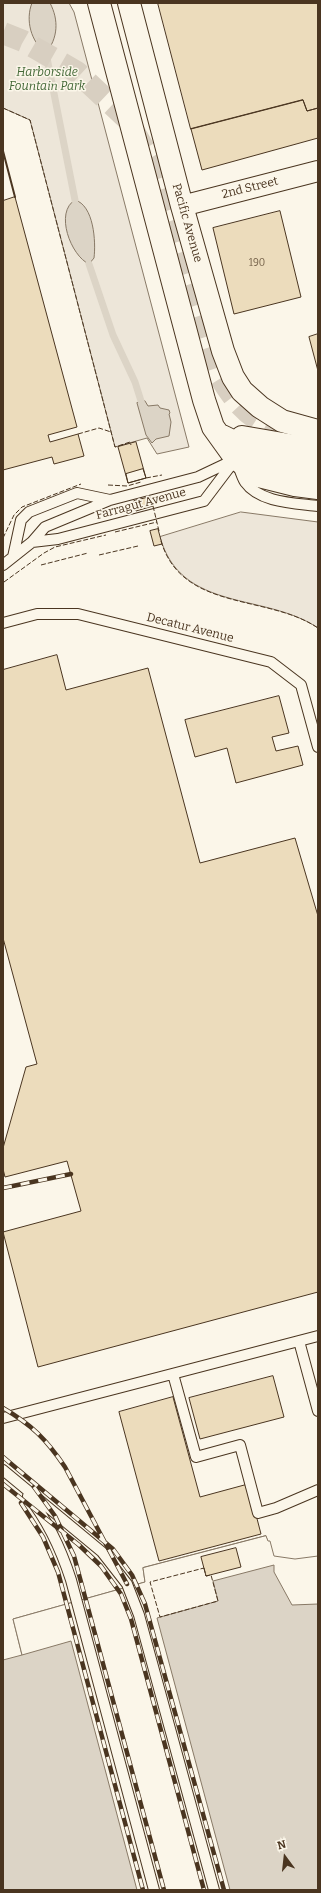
<!DOCTYPE html>
<style>
body{margin:0}
#map{position:relative;width:321px;height:1893px;overflow:hidden;background:#fbf6e9;font-family:Bitter,serif}
canvas{display:block}
.frame{position:absolute;inset:0;border:4px solid #4a3520;pointer-events:none}
.north{position:absolute;left:265px;top:1837px;width:40px;height:40px;-webkit-text-stroke:3px #fbf6e9;paint-order:stroke;rotate:345deg;font-size:11px;font-weight:700;line-height:16px;text-align:center;color:#4a3520}
.north::after{content:'';display:block;margin:auto;width:14px;height:18px;background:#4a3520;clip-path:polygon(50% 0,100% 100%,50% 72%,0 100%)}
</style>
<div id="map">
<canvas width="321" height="1893"></canvas>
<div class="frame"></div>
<div class="north">N</div>
</div>
<script>
const ctx = document.querySelector('canvas').getContext('2d');
ctx.lineJoin = 'round';
function fill(path, color) {
  ctx.fillStyle = color;
  ctx.fill(path, 'evenodd');
}
function stroke(path, color, width, dash) {
  ctx.strokeStyle = color;
  ctx.lineWidth = width;
  ctx.lineCap = dash ? 'butt' : 'round';
  ctx.setLineDash(dash || []);
  ctx.stroke(path);
}
function drawText(font, color, halo, rows, align = 'center') {
  ctx.font = font + ' Bitter,serif';
  ctx.lineWidth = 3;
  ctx.setLineDash([]);
  ctx.textBaseline = 'middle';
  ctx.strokeStyle = halo;
  ctx.fillStyle = color;
  for (const [text, x, y, turn = 0] of rows) {
    ctx.save();
    ctx.translate(x, y);
    ctx.rotate((+turn || 0) * Math.PI / 180);
    ctx.textAlign = isNaN(turn) ? turn : align;
    if (halo) ctx.strokeText(text, 0, 0);
    ctx.fillText(text, 0, 0);
    ctx.restore();
  }
}
const green = new Path2D(`
 M3,3H69L74,12L189,447L157,454L147,438L115,447L30,120L3,108Z
 M241,512L318,522V628C265,592 181,613 160,537Z`);
const water = new Path2D(`
 M32,3H50C59,20 58,38 46,53C31,42 25,20 32,3Z
 M75,200C94,205 96,242 94,258L89,264C71,256 54,212 75,200Z
 M145,401L148,406L158,405L160,408L169,410L170,413L169,414L171,422L169,436L156,439L152,443L146,435L137,403Z
 M266,1536L273,1558L295,1561L318,1558V1890H3V1660L22,1655L13,1619L145,1582L143,1568Z`);
const pier = new Path2D(`
 M266,1536L268,1541H270L274,1556L295,1559L318,1556V1604L292,1605L274,1572V1565L213,1581L218,1601L157,1618L230,1890H137L71,1641L22,1655L13,1619L145,1582L143,1568Z`);
const stream = new Path2D(`
 M46,53L75,200
 M89,264L113,335L135,382L141,401`);
const building = new Path2D(`
 M158,3H318V108L307,111L303,100L191,129Z
 M303,100L307,111L318,108V138L202,170L191,129Z
 M15,197L77,427L48,435L50,442L78,434L84,456L54,464L52,457L3,470V201Z
 M280,211L301,297L234,314L213,228Z
 M318,334V371L309,337Z
 M136,442L146,478L128,483L118,447Z
 M143,469L146,478L128,483L126,474Z
 M150,497L153,506L136,511L134,501Z
 M158,529L162,544L154,546L150,531Z
 M57,655L66,690L148,668L200,863L295,838L318,916V1292L38,1367L3,1232L81,1211L67,1161L5,1177L3,1169V1148L26,1067L37,1064L3,938V670Z
 M279,696L289,733L272,737L276,751L298,746L303,765L236,783L227,748L195,757L185,720Z
 M273,1376L284,1417L200,1439L189,1398Z
 M173,1397L200,1497L248,1484L261,1534L159,1561L119,1412Z
 M236,1548L241,1567L206,1576L201,1557Z`);
const highwayTunnel = new Path2D(`
 M3,33L23,41L77,72L127,119L151,161L168,211L220,377C241,412 259,428 301,435`);
const lane = new Path2D(`
 M32,542L58,539L204,501L235,460
 M13,557L21,520L29,512L77,493L110,500
 M3,565L32,542L45,527L110,500L198,477L236,459C239,466 241,476 245,482C260,503 295,503 318,506
 M3,623L37,614H78L271,662L301,685L318,747
 M299,1341L318,1411
 M173,1374L196,1457L240,1445L258,1513L276,1508L318,1490
 M3,1418L318,1336
 M3,1470L102,1552L127,1584L139,1615L214,1890
 M28,1496C49,1522 61,1549 71,1580L154,1890`);
const street = new Path2D(`
 M182,206L318,171`);
const secondary = new Path2D(`
 M129,3L182,206L223,351L233,377L242,391L260,407L282,421L318,431`);
const highway = new Path2D(`
 M99,3L204,400L213,427L236,459L259,476L295,485L318,488
 M222,436L251,450L280,461L318,467
 M242,437L318,450`);
const rail = new Path2D(`
 M3,1188L71,1174
 M3,1408C32,1425 46,1439 65,1467L127,1584
 M3,1457L113,1549L132,1575L145,1604L224,1890
 M3,1484L79,1545L101,1566L121,1594L131,1619L204,1890
 M34,1487L55,1516L74,1556L164,1890
 M21,1503L43,1537L58,1572L143,1890`);
const fence = new Path2D(`
 M3,108L30,120L115,447L130,442L131,445
 M78,434L99,428L111,432
 M146,478L162,475
 M108,485L127,486L141,482
 M153,506L159,531
 M115,532L157,522
 M3,538L14,515L22,507L81,484
 M161,541C182,612 268,594 318,628
 M99,555L138,546
 M41,565L88,553
 M4,582L44,553L55,547L106,535
 M204,1568L206,1576L211,1575L218,1601L160,1617L150,1582Z`);
const wall = new Path2D(`
 M3,151L15,197`);
const numberNames = [
 ["190",257,263]
];
const parkNames = [
 ["Harborside",47,73],
 ["Fountain Park",47,87]
];
const streetNames = [
 ["2nd Street",250,188,-14],
 ["Pacific Avenue",187,223,74],
 ["Farragut Avenue",141,504,-15],
 ["Decatur Avenue",190,628,14]
];
fill(green, '#ede6d9');
stroke(green, '#887966', 1);
fill(water, '#dcd4c6');
stroke(water, '#887966', 1);
fill(pier, '#fbf6e9');
stroke(pier, '#887966', 1);
stroke(stream, '#dcd4c6', 7);
fill(building, '#ecdcbc');
stroke(building, '#4a3520', 1);
stroke(highwayTunnel, '#d8cfc1', 22, [22, 11]);
stroke(lane, '#4a3520', 12);
stroke(street, '#4a3520', 22);
stroke(secondary, '#4a3520', 24);
stroke(highway, '#4a3520', 24);
stroke(lane, '#fbf6e9', 10);
stroke(street, '#fbf6e9', 20);
stroke(secondary, '#fbf6e9', 22);
stroke(highway, '#fbf6e9', 22);
stroke(rail, '#4a3520', 4.5);
stroke(rail, '#fbf6e9', 3, [9]);
stroke(fence, '#4a3520', 1, [5, 2]);
stroke(wall, '#4a3520', 2);
drawText('10px', '#725f47', null, numberNames);
drawText('italic 12px', '#436837', '#fbf6e9', parkNames);
drawText('12px', '#4a3520', '#fbf6e9', streetNames);
</script>
